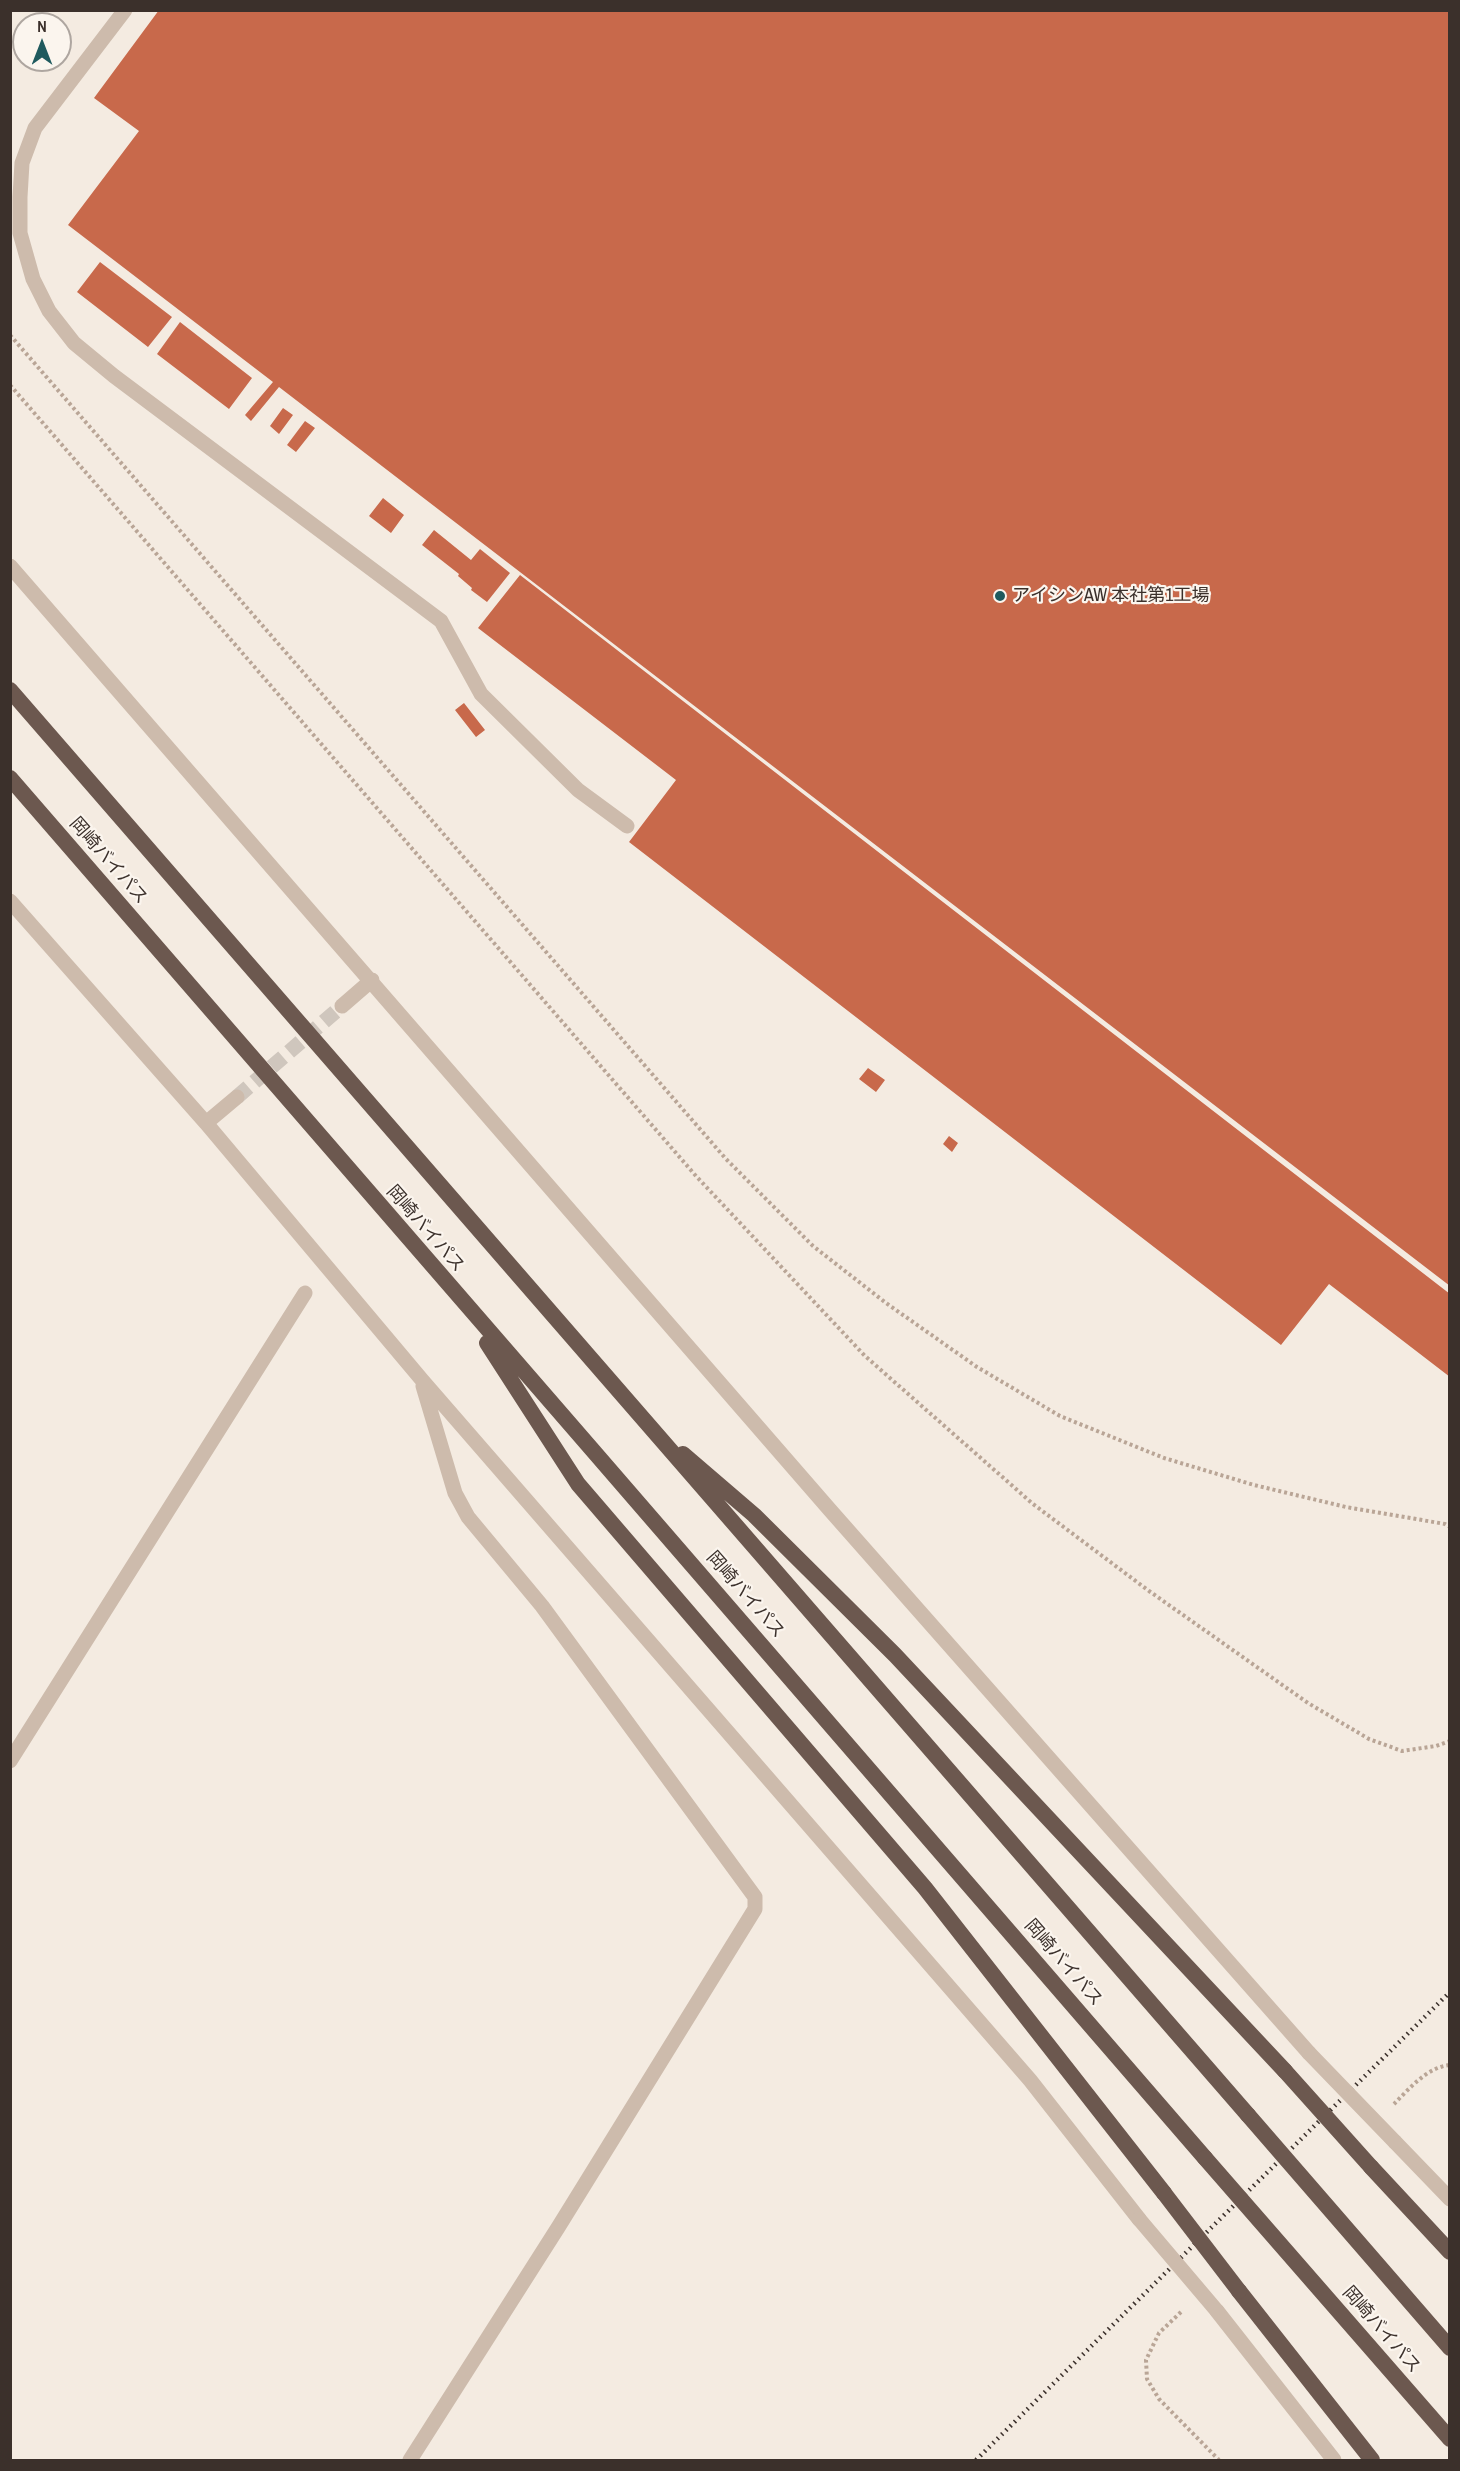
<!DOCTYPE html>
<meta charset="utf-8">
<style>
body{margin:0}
#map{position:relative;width:1460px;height:2471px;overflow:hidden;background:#f4ebe1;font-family:"Archivo Narrow",sans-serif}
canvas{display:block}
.frame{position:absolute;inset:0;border:12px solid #3b302b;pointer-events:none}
.north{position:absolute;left:12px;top:12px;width:60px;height:60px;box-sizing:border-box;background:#fbf5ee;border:2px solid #aea6a0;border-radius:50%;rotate:0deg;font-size:16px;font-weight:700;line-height:24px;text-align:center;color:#3b302b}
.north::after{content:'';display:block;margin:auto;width:21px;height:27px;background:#1f5a5e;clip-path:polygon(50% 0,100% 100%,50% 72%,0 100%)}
</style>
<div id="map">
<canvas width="1460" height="2471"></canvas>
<div class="frame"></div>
<div class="north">N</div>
</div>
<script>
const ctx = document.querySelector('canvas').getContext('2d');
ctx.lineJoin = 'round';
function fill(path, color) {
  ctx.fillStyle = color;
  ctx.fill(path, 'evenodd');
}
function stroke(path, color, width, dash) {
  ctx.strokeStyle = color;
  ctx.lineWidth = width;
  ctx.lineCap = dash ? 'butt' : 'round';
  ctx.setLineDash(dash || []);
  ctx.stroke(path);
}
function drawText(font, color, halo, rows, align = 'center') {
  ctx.font = font + ' "Archivo Narrow","Noto Sans JP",sans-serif';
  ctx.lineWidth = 4.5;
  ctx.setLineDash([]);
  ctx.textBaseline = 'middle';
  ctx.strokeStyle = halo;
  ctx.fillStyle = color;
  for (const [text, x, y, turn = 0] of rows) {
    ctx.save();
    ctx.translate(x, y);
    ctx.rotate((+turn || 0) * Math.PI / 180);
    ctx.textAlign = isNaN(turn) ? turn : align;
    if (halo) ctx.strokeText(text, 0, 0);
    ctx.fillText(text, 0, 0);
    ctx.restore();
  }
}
const building = new Path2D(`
 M159,10H1450V1286L279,387L251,421L245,415L273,382L68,225L139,131L94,98Z
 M100,262L172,317L148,347L77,292Z
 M180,322L252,378L229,409L157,354Z
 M283,408L293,415L279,434L270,426Z
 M305,421L315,428L296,452L287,445Z
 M383,498L404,515L391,533L369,516Z
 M434,530L471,560L480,549L510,573L487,602L471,590L472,588L458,576L459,574L422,545Z
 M520,575L1450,1294V1377L1329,1284L1281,1345L629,842L676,780L478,628Z
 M464,703L485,730L476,737L455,710Z
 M868,1068L885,1080L876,1092L859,1079Z
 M949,1136L958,1143L952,1152L943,1144Z`);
const minorTunnel = new Path2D(`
 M237,1097L342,1006`);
const path = new Path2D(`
 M10,335L726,1159L813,1246L886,1303L977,1367L1060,1416L1164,1458L1254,1485L1346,1507L1445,1524L1450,1527
 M10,385L696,1176L865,1356L1033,1504L1149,1591L1308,1703L1369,1739L1402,1751L1436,1746L1450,1741
 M1394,2104C1409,2089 1427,2067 1450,2065
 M1181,2312L1159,2333L1146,2360L1147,2379L1159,2399L1219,2460`);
const service = new Path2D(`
 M125,10L35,128L22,163L20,197V233L33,279L49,311L74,343L114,376L441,621L481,694L578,790L627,826`);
const minor = new Path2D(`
 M10,566L830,1510L1309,2053
 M10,901L206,1123L422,1380L1030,2080L1139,2219
 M342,1006L372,980
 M206,1123L237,1097
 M10,1761L305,1293
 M1395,2142L1450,2199
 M1217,2311L1334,2460
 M410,2460L559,2226L755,1909V1897L542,1606L468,1517L455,1493L423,1386`);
const trunk = new Path2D(`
 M10,690L1248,2115
 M10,778C408,1239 808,1696 1205,2158
 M487,1343L578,1484L925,1888L1164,2193
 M683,1454L754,1515L895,1655L1285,2071
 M1371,2167L1450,2252
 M1239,2291L1372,2460`);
const rail = new Path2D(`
 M976,2460L1450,1992`);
const minorBridge = new Path2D(`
 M1309,2053L1395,2142
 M1139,2219L1217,2311`);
const trunkBridge = new Path2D(`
 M1285,2071L1371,2167
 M1248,2115L1450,2348
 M1205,2158L1450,2439
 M1164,2193L1239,2291`);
const markers = [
 [1000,596,6,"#1f5a5e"]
];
const poiNames = [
 ["アイシンAW 本社第1工場",1012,596]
];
const streetNames = [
 ["岡崎バイパス",108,861,49],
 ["岡崎バイパス",425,1229,49],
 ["岡崎バイパス",745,1595,49],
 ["岡崎バイパス",1063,1963,49],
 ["岡崎バイパス",1381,2330,49]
];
fill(building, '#c8694b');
stroke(minorTunnel, '#cfc6bd', 15, [15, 8]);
stroke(path, '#b9a596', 4, [3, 3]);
stroke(service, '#cdbbac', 15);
stroke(minor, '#cdbbac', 15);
stroke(trunk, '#6c584f', 16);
stroke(rail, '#3b302b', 4.5, [1.5, 4.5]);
stroke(minorBridge, '#cdbbac', 15);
stroke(trunkBridge, '#6c584f', 16);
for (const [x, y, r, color] of markers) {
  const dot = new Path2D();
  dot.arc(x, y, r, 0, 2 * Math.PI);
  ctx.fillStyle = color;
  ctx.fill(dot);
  stroke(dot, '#fbf5ee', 2);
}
drawText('18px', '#3b302b', '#fbf5ee', poiNames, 'left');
drawText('18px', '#3b302b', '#fbf5ee', streetNames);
</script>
